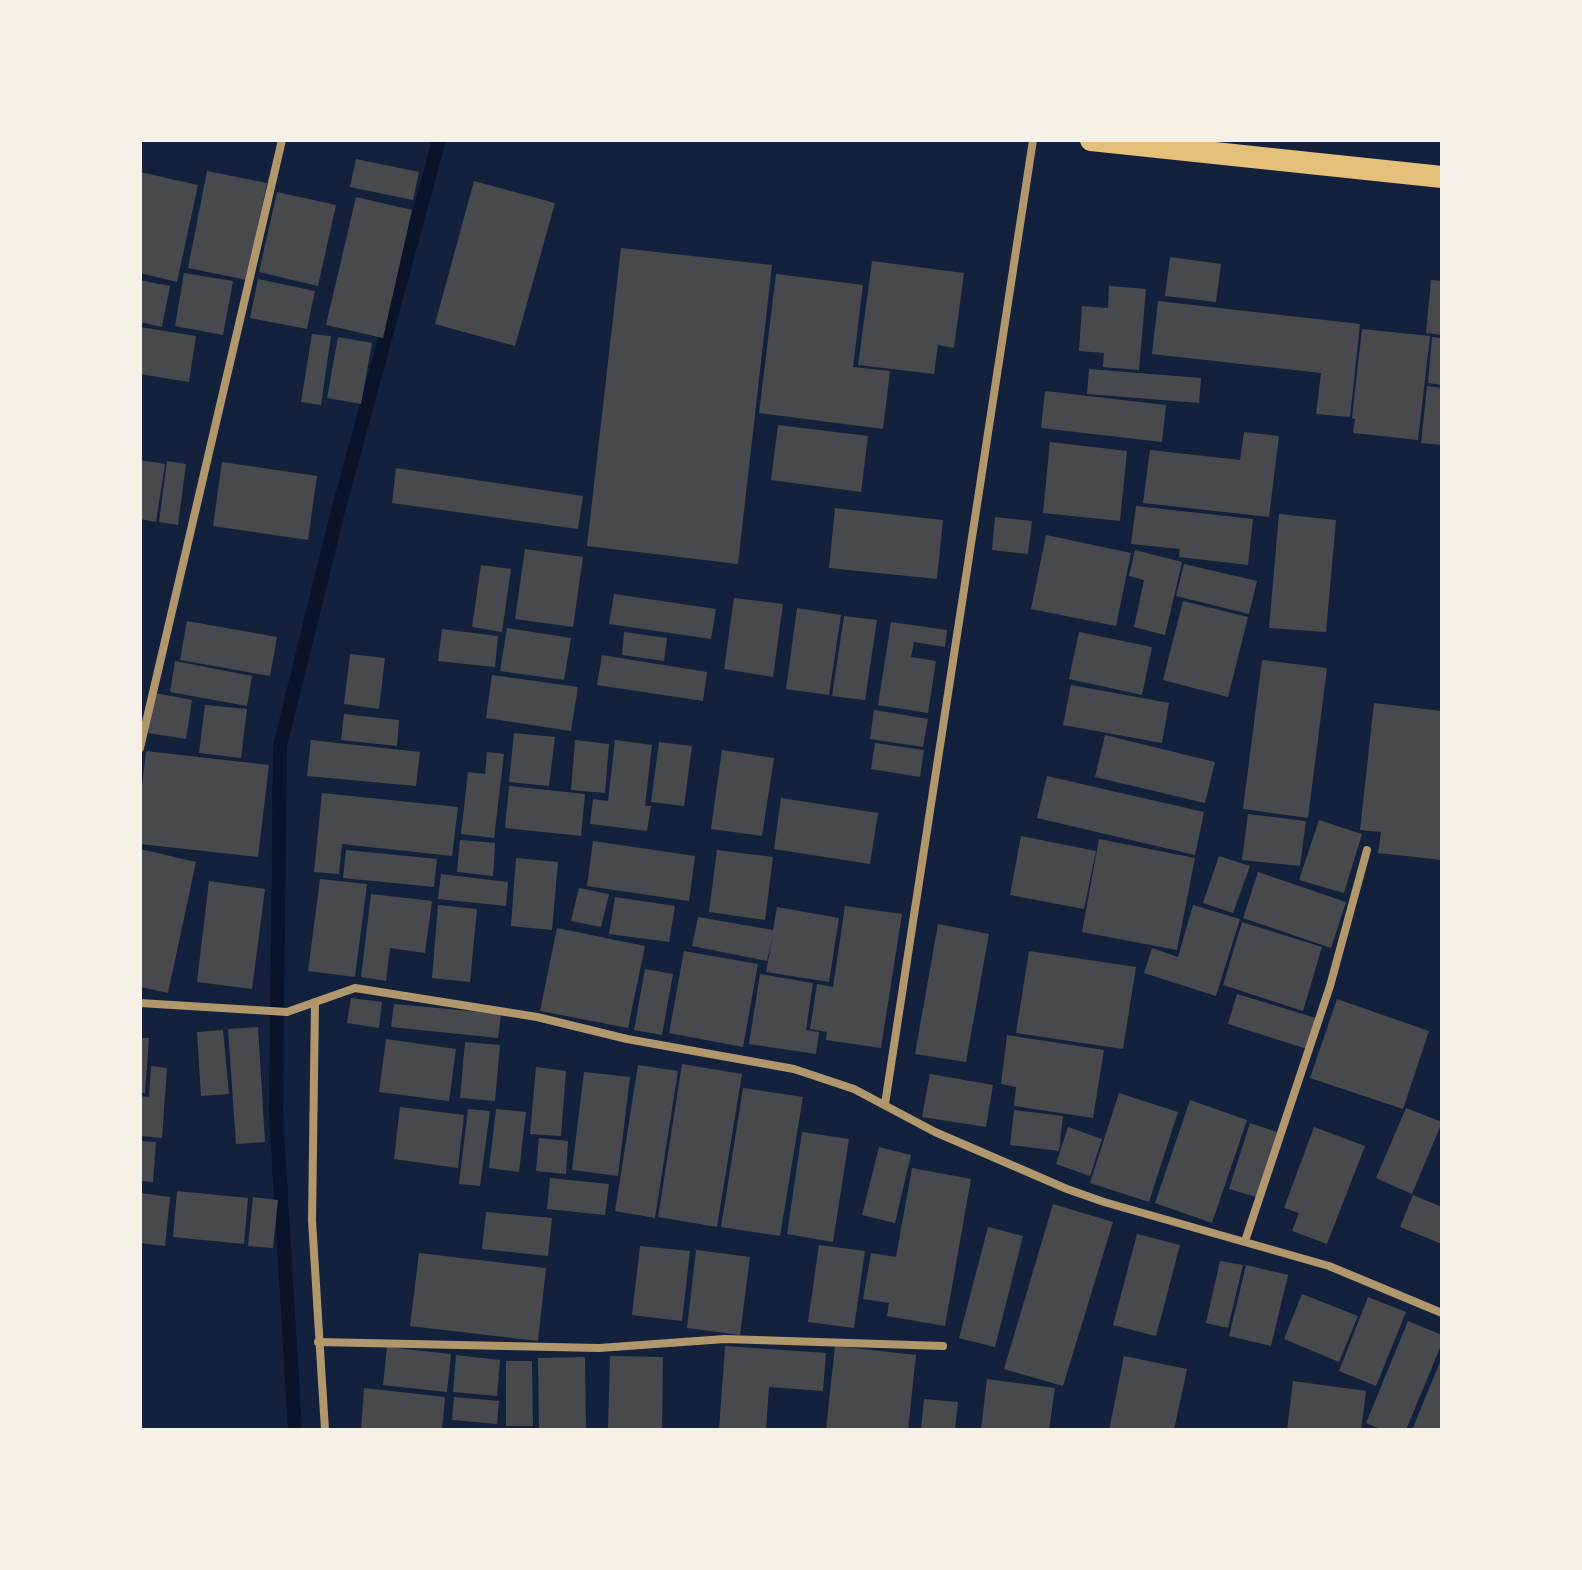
<!DOCTYPE html>
<style>
body{margin:0}
#map{position:relative;width:1582px;height:1570px;overflow:hidden;background:#14213d;font-family:Barlow,sans-serif}
canvas{display:block}
.frame{position:absolute;inset:0;border:142px solid #f6f1e7;pointer-events:none}
</style>
<div id="map">
<canvas width="1582" height="1570"></canvas>
<div class="frame"></div>
</div>
<script>
const ctx = document.querySelector('canvas').getContext('2d');
ctx.lineJoin = 'round';
function stroke(path, color, width, dash) {
  ctx.strokeStyle = color;
  ctx.lineWidth = width;
  ctx.lineCap = dash ? 'butt' : 'round';
  ctx.setLineDash(dash || []);
  ctx.stroke(path);
}
function fill(path, color) {
  ctx.fillStyle = color;
  ctx.fill(path, 'evenodd');
}
const stream = new Path2D(`
 M295,1430L276,1114L280,746L338,511L439,140`);
const building = new Path2D(`
 M356,159L419,172L413,200L350,187Z
 M207,171L267,183L247,280L188,268Z
 M140,172L198,185L177,282L140,273Z
 M474,181L555,203L515,346L435,324Z
 M277,192L336,205L318,286L259,272Z
 M356,197L412,210L383,338L326,325Z
 M621,248L772,265L738,564L587,546Z
 M1170,257L1221,264L1216,302L1165,296Z
 M872,261L964,273L954,348L938,345L934,374L858,365Z
 M184,273L233,281L223,335L175,326Z
 M776,274L863,285L853,367L890,371L883,429L759,413Z
 M258,279L315,291L307,329L250,318Z
 M140,280L170,286L162,327L140,322Z
 M1431,280L1442,281V335L1426,333Z
 M1109,286L1146,289L1139,370L1103,367L1104,353L1079,351L1082,306L1108,308Z
 M1158,301L1360,324L1350,417L1316,414L1321,373L1152,354Z
 M140,327L196,336L189,382L140,374Z
 M1362,329L1430,336L1418,440L1353,433L1355,419L1352,418Z
 M312,334L331,336L321,405L301,402Z
 M338,337L372,343L361,404L327,398Z
 M1432,337L1442,338V385L1428,383Z
 M1089,369L1201,378L1199,403L1087,394Z
 M1427,386L1442,388V445L1421,443Z
 M1045,391L1166,405L1162,442L1041,428Z
 M778,425L868,436L861,492L771,480Z
 M1244,432L1279,436L1269,517L1143,503L1150,450L1240,460Z
 M1050,442L1127,451L1120,521L1043,513Z
 M140,460L165,464L156,522L140,519Z
 M167,461L186,464L178,525L159,522Z
 M222,462L317,476L308,540L213,526Z
 M396,468L583,496L578,529L392,503Z
 M1136,506L1253,519L1248,565L1179,557L1180,549L1131,544Z
 M835,508L943,520L937,579L829,568Z
 M1279,514L1336,520L1326,632L1269,628Z
 M995,517L1032,521L1028,554L992,550Z
 M1046,535L1131,553L1116,626L1031,609Z
 M525,549L583,557L573,627L515,619Z
 M1135,550L1182,562L1165,635L1134,627L1144,580L1129,576Z
 M1184,564L1257,581L1249,614L1176,596Z
 M481,565L511,569L502,632L472,627Z
 M614,594L716,609L711,639L609,624Z
 M734,598L783,604L773,677L724,669Z
 M1183,601L1248,617L1228,697L1163,680Z
 M797,608L841,615L829,695L786,689Z
 M844,616L877,620L865,700L832,696Z
 M187,621L277,637L270,676L180,660Z
 M891,622L947,630L945,647L914,642L911,657L936,661L928,713L878,705Z
 M507,628L571,638L564,680L500,671Z
 M442,629L498,636L495,667L438,661Z
 M624,632L667,638L664,661L622,655Z
 M1079,632L1152,647L1142,695L1069,679Z
 M350,654L385,658L379,709L344,704Z
 M602,655L707,672L703,701L597,685Z
 M1262,660L1327,668L1308,818L1243,809Z
 M175,661L252,676L247,706L170,692Z
 M492,675L578,687L571,731L486,718Z
 M1071,685L1169,703L1162,743L1063,725Z
 M155,693L192,700L186,739L148,733Z
 M1374,703L1442,711V860L1378,853L1381,832L1360,830Z
 M205,705L247,709L241,758L199,753Z
 M874,710L928,719L923,747L870,739Z
 M344,714L399,720L397,746L341,740Z
 M514,733L555,737L549,786L509,782Z
 M1105,735L1215,762L1205,803L1095,777Z
 M311,740L420,752L416,786L307,776Z
 M575,740L609,744L605,793L571,790Z
 M615,740L652,745L645,806H651L647,831L590,824L593,799L608,801Z
 M659,742L692,746L684,806L651,802Z
 M875,743L924,750L920,777L871,769Z
 M722,750L774,758L762,836L711,829Z
 M146,751L269,765L258,857L140,844V804Z
 M487,752L504,754L494,838L461,834L468,772L485,774Z
 M1047,776L1204,812L1195,855L1037,818Z
 M509,786L585,794L581,836L505,828Z
 M322,793L458,807L452,856L342,844L339,874L314,872Z
 M781,798L878,813L870,864L774,849Z
 M1248,814L1306,821L1300,866L1242,860Z
 M1319,820L1362,834L1344,893L1299,880Z
 M1021,836L1096,851L1084,909L1010,895Z
 M1099,839L1195,858L1177,950L1082,932Z
 M460,840L495,843L493,876L457,872Z
 M593,841L695,856L689,901L587,886Z
 M140,849L196,862L168,993L140,987Z
 M346,850L437,859L434,887L343,878Z
 M717,850L773,857L765,920L709,912Z
 M1219,856L1250,866L1233,913L1203,903Z
 M516,858L558,862L552,930L511,926Z
 M1258,872L1346,902L1331,948L1243,918Z
 M441,874L508,882L506,906L438,899Z
 M320,879L367,884L355,977L308,971Z
 M209,881L265,889L252,989L197,982Z
 M579,888L609,894L601,927L571,921Z
 M371,894L432,901L425,953L390,948L386,981L361,977Z
 M615,897L675,906L669,942L609,934Z
 M438,905L477,909L470,982L432,978Z
 M1193,905L1240,919L1216,996L1144,973L1152,948L1178,957Z
 M845,906L902,914L881,1048L826,1040L827,1032L810,1029L817,984L833,987Z
 M777,907L839,918L829,982L766,972L773,935L767,961L692,946L698,917L773,930Z
 M1242,922L1322,947L1303,1011L1223,985Z
 M938,924L989,934L966,1062L915,1054Z
 M557,928L645,946L628,1028L540,1011Z
 M684,951L758,964L743,1047L669,1033Z
 M1029,951L1136,967L1123,1049L1016,1033Z
 M645,969L673,974L662,1035L634,1030Z
 M760,974L813,983L806,1030L819,1032L816,1054L749,1044Z
 M1237,994L1316,1018L1307,1049L1228,1024Z
 M351,998L382,1002L379,1028L347,1023Z
 M1337,999L1429,1031L1403,1109L1310,1078Z
 M394,1004L501,1014L498,1038L391,1027Z
 M258,1027L265,1142L236,1144L228,1029Z
 M223,1030L229,1094L201,1096L197,1032Z
 M1007,1035L1104,1050L1093,1118L1014,1106L1016,1087L1001,1084Z
 M140,1038H149L145,1093H140Z
 M386,1039L456,1049L449,1101L379,1092Z
 M465,1042L500,1045L495,1101L460,1098Z
 M682,1064L742,1074L717,1227L658,1217Z
 M638,1065L678,1071L655,1218L615,1211Z
 M151,1066L167,1068L162,1138L140,1136V1096L149,1097Z
 M536,1067L566,1071L561,1136L530,1134Z
 M584,1072L630,1077L618,1176L572,1170Z
 M930,1074L993,1085L986,1127L922,1117Z
 M743,1088L803,1097L780,1236L721,1227Z
 M1119,1093L1178,1112L1149,1202L1090,1183Z
 M1190,1100L1247,1120L1212,1223L1155,1203Z
 M400,1107L464,1115L458,1168L394,1159Z
 M1406,1108L1442,1122L1412,1194L1376,1178Z
 M468,1109L490,1111L480,1186L459,1184Z
 M496,1109L526,1112L519,1172L489,1168Z
 M1014,1110L1063,1116L1059,1151L1010,1145Z
 M1250,1123L1277,1132L1256,1197L1229,1189Z
 M1068,1127L1102,1139L1090,1176L1056,1164Z
 M1314,1127L1365,1146L1327,1244L1292,1231L1299,1213L1284,1208Z
 M802,1132L849,1139L833,1242L787,1234Z
 M539,1138L568,1141L566,1174L536,1171Z
 M140,1141L156,1142L153,1182L140,1181Z
 M879,1147L911,1155L895,1223L862,1215Z
 M912,1168L971,1179L945,1326L887,1316L889,1303L863,1299L871,1253L896,1257Z
 M550,1178L609,1184L605,1215L547,1209Z
 M177,1191L248,1198L244,1244L173,1237Z
 M140,1193L170,1197L165,1246L140,1243Z
 M1413,1195L1442,1207V1244L1400,1227Z
 M253,1197L278,1200L273,1248L248,1246Z
 M1053,1204L1113,1222L1063,1386L1004,1369Z
 M486,1212L552,1218L548,1256L482,1249Z
 M988,1227L1023,1236L995,1347L959,1338Z
 M1137,1234L1180,1245L1156,1336L1113,1325Z
 M819,1245L865,1251L854,1328L808,1322Z
 M640,1246L690,1251L682,1321L632,1315Z
 M696,1250L750,1257L740,1335L687,1328Z
 M419,1253L546,1268L538,1341L410,1326Z
 M1220,1261L1243,1265L1228,1328L1206,1323Z
 M1246,1265L1288,1275L1271,1346L1229,1336Z
 M1302,1294L1358,1316L1339,1362L1284,1339Z
 M1368,1297L1406,1312L1376,1386L1339,1371Z
 M1408,1321L1442,1335V1343L1406,1430H1383L1366,1423Z
 M725,1346L826,1353L823,1391L769,1387L766,1430H719Z
 M835,1346L916,1355L908,1430H826Z
 M387,1347L451,1354L447,1392L383,1385Z
 M456,1355L500,1360L497,1396L453,1392Z
 M610,1356L663,1357L662,1430H608Z
 M1124,1356L1187,1369L1174,1430H1109Z
 M585,1357L586,1430H539L538,1358Z
 M1442,1357V1430H1412Z
 M506,1361H532L533,1426H506Z
 M987,1379L1055,1388L1049,1430H981Z
 M1293,1381L1366,1391L1361,1430H1287Z
 M364,1388L445,1397L442,1430H361Z
 M454,1397L499,1401L497,1424L452,1420Z
 M924,1399L958,1402L955,1430H921Z`);
const minor = new Path2D(`
 M140,748L282,140
 M315,1002L312,1220L325,1430
 M140,1003L287,1012L355,988L537,1017L627,1039L794,1069L854,1089L935,1132L1067,1189L1104,1202L1329,1266L1442,1313
 M885,1104L1033,140
 M1245,1241L1330,986L1367,850
 M318,1342L599,1348L725,1339L943,1346`);
const trunk = new Path2D(`
 M1091,140L1442,177`);
stroke(stream, '#0b132b', 14);
fill(building, '#48494c');
stroke(minor, '#b1986c', 8);
stroke(trunk, '#e5c07b', 22);
</script>
